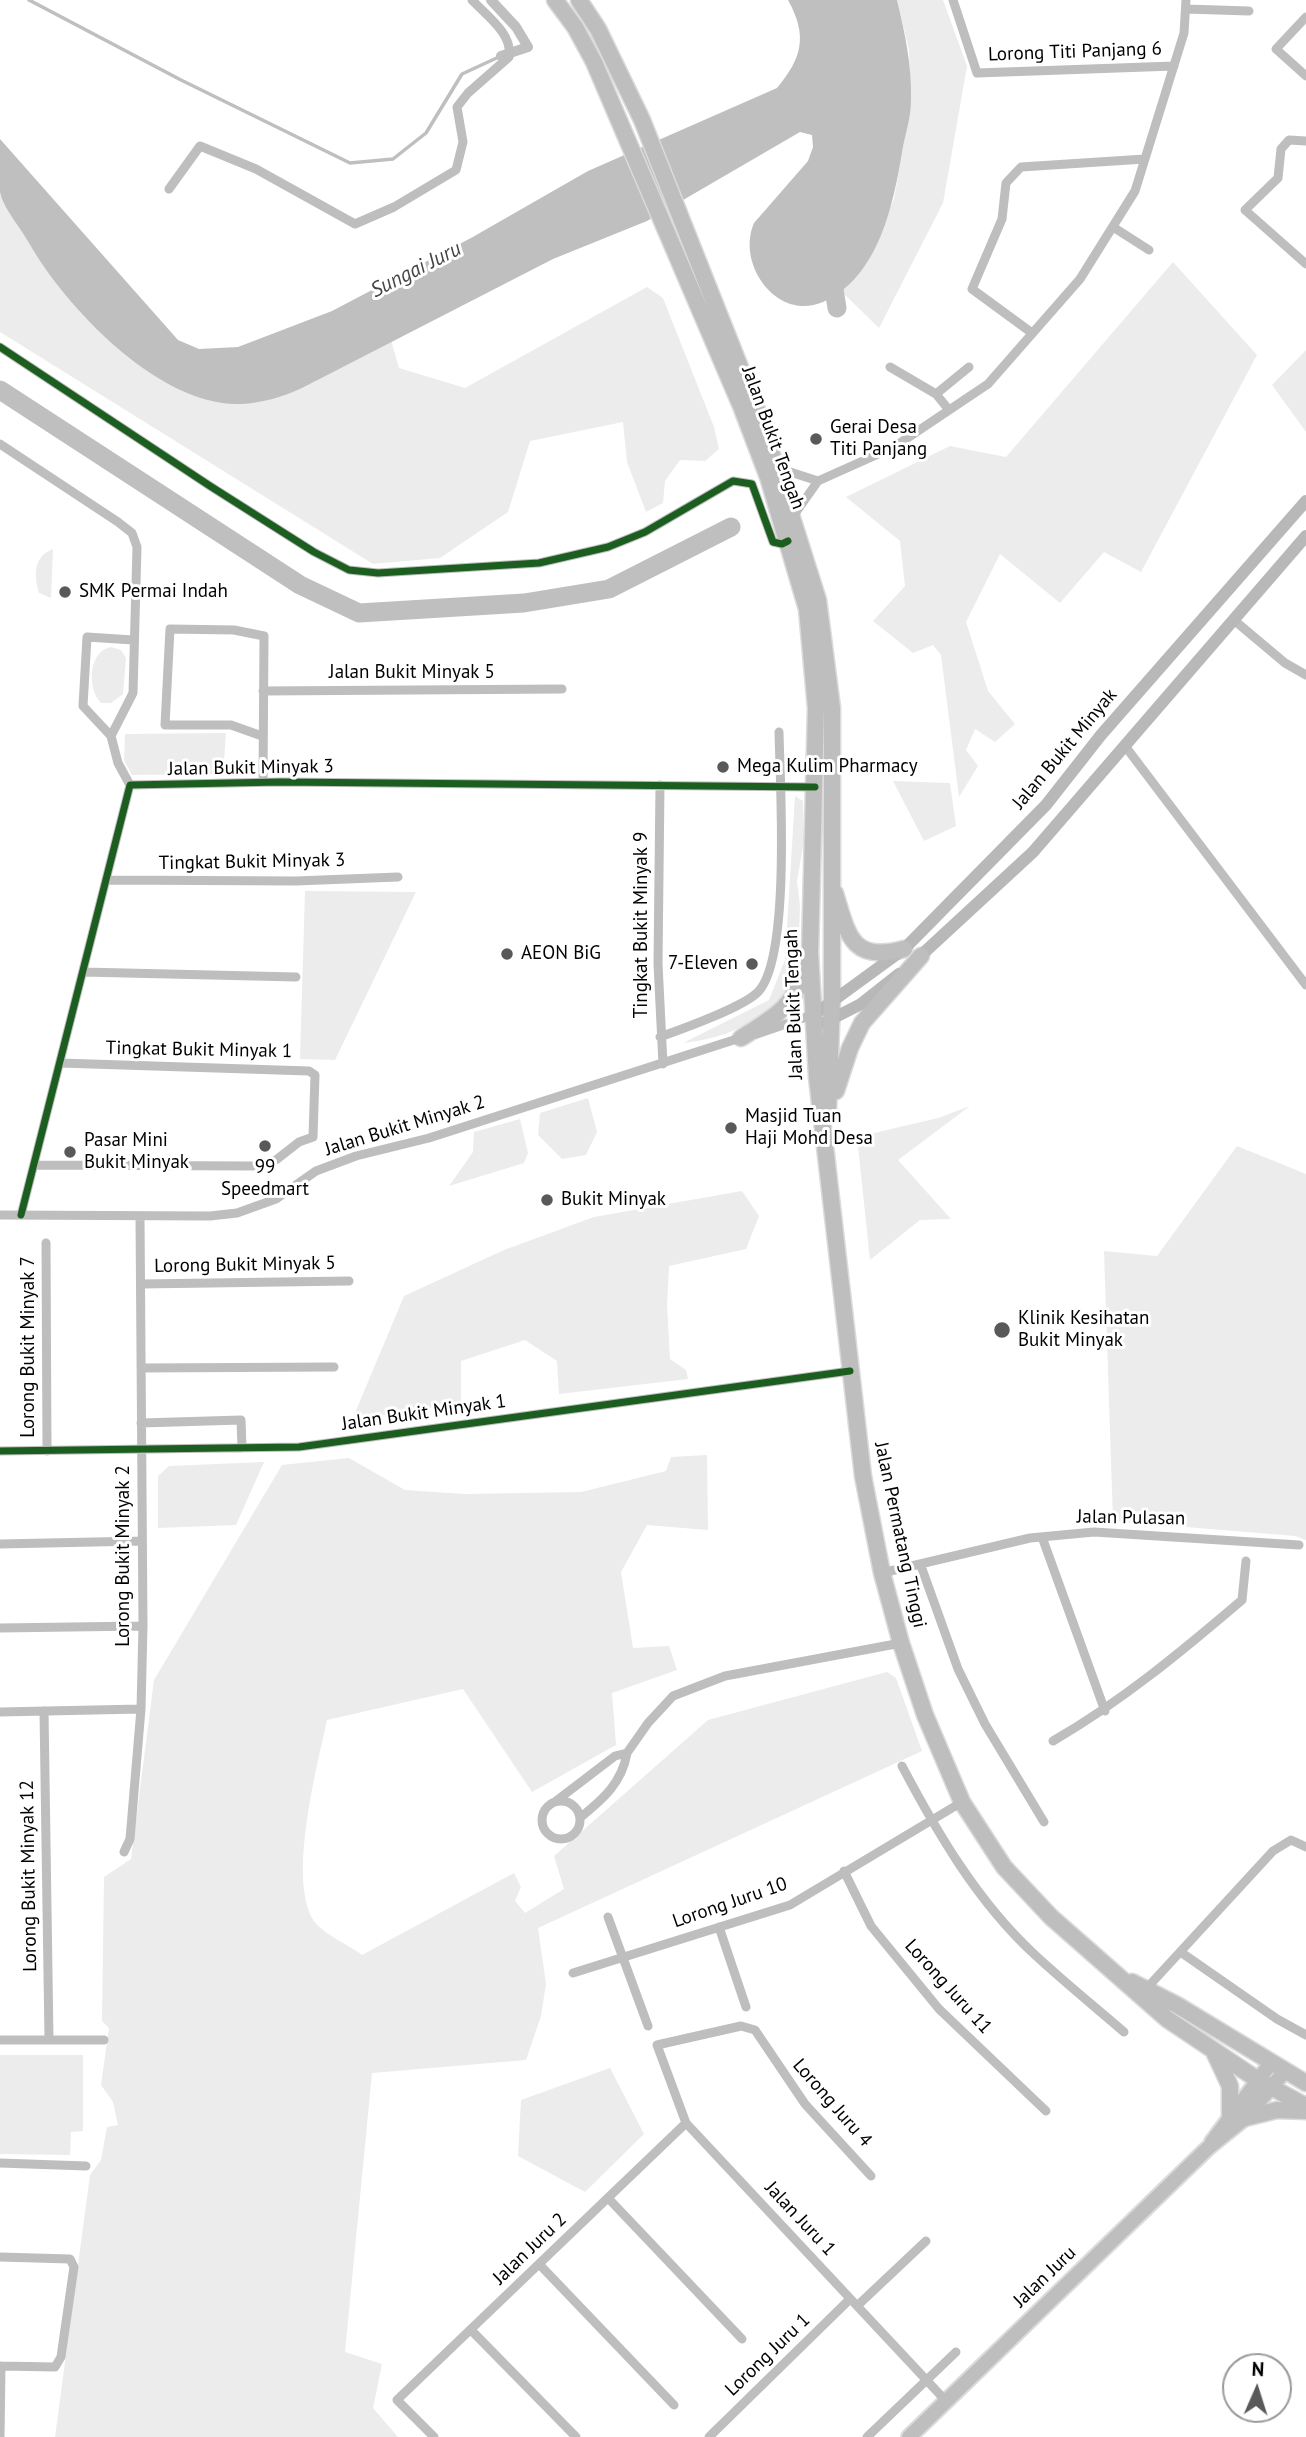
<!DOCTYPE html>
<style>
body{margin:0}
#map{position:relative;width:1306px;height:2437px;overflow:hidden;background:#fff;font-family:"PT Sans",sans-serif}
canvas{display:block}
.north{position:absolute;left:1222px;top:2353px;width:70px;height:70px;box-sizing:border-box;background:#fff;border:2px solid #999;border-radius:50%;rotate:3deg;font-size:19px;font-weight:700;line-height:28px;text-align:center;color:#000}
.north::after{content:'';display:block;margin:auto;width:24px;height:32px;background:#595959;clip-path:polygon(50% 0,100% 100%,50% 72%,0 100%)}
</style>
<div id="map">
<canvas width="1306" height="2437"></canvas>
<div class="north">N</div>
</div>
<script>
const ctx = document.querySelector('canvas').getContext('2d');
ctx.lineJoin = 'round';
function fill(path, color) {
  ctx.fillStyle = color;
  ctx.fill(path, 'evenodd');
}
function stroke(path, color, width, dash) {
  ctx.strokeStyle = color;
  ctx.lineWidth = width;
  ctx.lineCap = dash ? 'butt' : 'round';
  ctx.setLineDash(dash || []);
  ctx.stroke(path);
}
function drawText(font, color, halo, rows, align = 'center') {
  ctx.font = font + ' "PT Sans",sans-serif';
  ctx.lineWidth = 6;
  ctx.setLineDash([]);
  ctx.textBaseline = 'middle';
  ctx.strokeStyle = halo;
  ctx.fillStyle = color;
  for (const [text, x, y, turn = 0] of rows) {
    ctx.save();
    ctx.translate(x, y);
    ctx.rotate((+turn || 0) * Math.PI / 180);
    ctx.textAlign = isNaN(turn) ? turn : align;
    if (halo) ctx.strokeText(text, 0, 0);
    ctx.fillText(text, 0, 0);
    ctx.restore();
  }
}
const green = new Path2D(`
 M897,0H943L967,66L943,203L879,328L841,291L866,263L894,199L911,102L909,50Z
 M0,194L57,285L85,318L302,388L391,340L399,368L465,388L647,287L663,298L714,427L719,449L705,461L680,460L665,481L663,503L646,512L627,462L623,422L530,441L508,512L440,558L373,564L0,332Z
 M1173,262L1257,355L1141,572L1104,552L1060,603L1000,554L966,622L988,691L1015,724L995,742L975,729L966,750L978,766L959,797L941,655L933,645L913,653L873,621L905,586L900,541L846,497L950,446L1006,457Z
 M1306,350V432L1272,385Z
 M53,549L51,598L39,593C34,576 33,556 53,549Z
 M111,647L121,650L126,658L123,694L111,703H101C87,689 88,651 111,647Z
 M226,733L223,774L132,775L124,760L125,734Z
 M893,781L950,783L956,826L924,841Z
 M795,796L803,801L804,841L797,881L800,906L797,986C759,1020 735,1037 683,1043L769,1000L785,960Z
 M305,891L416,892L335,1060L300,1059Z
 M588,1098L597,1132L586,1155L562,1159L538,1135L540,1113Z
 M970,1106L898,1160L951,1219L920,1220L870,1260L857,1137L938,1118Z
 M520,1119L528,1153L524,1163L449,1186L473,1152L474,1132Z
 M1237,1146L1306,1174V1540L1295,1536L1113,1521L1104,1251L1157,1256Z
 M742,1191L759,1216L746,1249L669,1266L667,1305L670,1359L686,1370L688,1379L559,1394L557,1361L525,1340L461,1361V1403L352,1420L404,1296L504,1250L594,1217Z
 M707,1455L708,1530L647,1525L621,1572L633,1648L669,1646L677,1670L612,1693L616,1745L532,1792L463,1689L327,1720C317,1767 287,1880 314,1921C323,1934 349,1945 362,1955L514,1873L521,1887L515,1901L525,1913L564,1889L554,1856L708,1720L887,1672L896,1678L922,1751L538,1928L546,1984L541,2016L526,2060L372,2073L345,2352L382,2364L373,2408L398,2437H55L90,2175L101,2160L107,2127L118,2125L113,2102L101,2085L109,2028L102,2021L104,1877L131,1859L154,1680L282,1465L349,1458L405,1490L464,1494L581,1492L666,1471L671,1457Z
 M264,1462L236,1525L158,1528V1476L169,1466Z
 M0,2055H83V2131L71,2132L70,2155L0,2154Z
 M610,2068L644,2134L585,2192L518,2156L521,2100Z`);
const water = new Path2D(`
 M788,0H897C905,34 912,65 911,100C911,116 906,132 903,147C894,201 880,277 823,302C777,322 736,264 754,223L808,161L813,147L812,135L800,132L647,221L553,259L302,388C282,397 263,403 241,404C160,407 66,308 29,243C21,228 3,208 0,192C0,176 0,155 0,139L178,340L199,349L238,347L332,311L471,238L588,171L777,88C802,58 808,36 788,0Z`);
const stream = new Path2D(`
 M29,0L181,80L350,163L393,159L426,133L462,74L501,56`);
const canal = new Path2D(`
 M491,0L516,27L528,47L501,56`);
const river = new Path2D(`
 M831,271L837,308
 M0,390L300,585L359,613L524,603L609,589L731,527`);
const street = new Path2D(`
 M953,0L977,73L1174,66
 M1186,9L1249,11
 M1306,17L1276,49L1306,76
 M1306,141L1289,140L1281,149L1278,178L1245,210L1306,264
 M169,189L200,146L256,169L355,224L394,207L456,170L463,142L457,107L468,93L509,57C513,34 487,16 472,0
 M1113,227L1149,250
 M1032,333L972,289L1002,219L1006,183L1021,167L1145,159
 M0,347L210,486L314,552L349,570L378,573L539,563L608,547L645,532L733,481L752,484L773,542L782,544L788,541
 M890,367L936,394L949,410
 M936,394L969,367
 M0,444L118,522L132,533L137,547L133,693L111,736L118,763L130,785
 M778,468L818,481
 M794,515L818,481L894,447L988,384L1080,279L1135,191L1184,33L1186,0
 M1235,621L1285,663L1306,675
 M263,691L562,689
 M111,736L83,706L87,637L133,640
 M262,736L231,725H165L170,629L234,630L264,636L263,782
 M1125,746L1306,985
 M660,785L658,964L663,1064
 M106,880L296,881L398,877
 M83,972L296,977
 M757,1034L815,1014
 M660,1037C682,1029 742,1008 758,992C791,958 780,782 779,732
 M35,1165L253,1166L276,1160L299,1142L313,1137L315,1075L309,1071L60,1063
 M0,1215L210,1216L237,1213L276,1199L316,1171L356,1156L429,1138L743,1037
 M21,1215L130,785L280,782L815,787
 M46,1243L47,1451
 M141,1284L349,1281
 M141,1368L334,1367
 M141,1423L241,1420L242,1448
 M0,1451L299,1447L850,1371
 M1042,1537L1105,1711
 M0,1544L142,1541
 M921,1566L958,1669L985,1724L1044,1822
 M882,1573L1030,1538L1094,1532L1299,1545
 M0,1628L143,1626
 M44,1711L49,2039
 M0,1712L141,1709
 M1053,1741C1122,1701 1181,1652 1242,1600L1246,1561
 M902,1766C938,1834 977,1901 1034,1954C1063,1981 1094,2006 1124,2032
 M542 1820a19 19 0 1 1 38 0a19 19 0 1 1-38 0Z
 M556,1801L615,1756L627,1753L648,1723L673,1696L725,1676L901,1643
 M581,1817C603,1799 622,1783 627,1753
 M124,1852L130,1839L141,1709L143,1626L140,1216
 M844,1871L871,1926L939,2009L1046,2111
 M608,1917L648,2026
 M719,1927L746,2007
 M1182,1953L1277,2019L1306,2035
 M573,1973L790,1905L962,1802
 M1146,1989L1273,1851L1291,1840L1306,1847
 M0,2040H104
 M0,2163L86,2166
 M871,2176L805,2104L755,2030L741,2026L657,2045L686,2123L946,2401
 M608,2198L742,2339
 M0,2257L70,2259L74,2267L61,2357L55,2367L0,2366
 M539,2264L674,2405
 M857,2306L926,2241
 M471,2330L576,2437
 M0,2437L1,2366
 M434,2437L397,2400L686,2123
 M709,2437L850,2299
 M867,2437L956,2352`);
const secondary = new Path2D(`
 M916,960L1033,852L1306,536
 M815,1014L904,949L1046,805L1101,735L1306,501
 M824,1023L861,1004L899,974`);
const primary = new Path2D(`
 M1212,2142L1271,2063
 M909,2437L1209,2147L1245,2118L1285,2071`);
const highway = new Path2D(`
 M555,0L575,27L594,62L741,406L768,477L807,609L816,708L810,953L817,1077L863,1476L882,1573L901,1643L925,1715L962,1802L1004,1867L1051,1917L1167,2019L1258,2080L1306,2106
 M579,0L598,29L642,120L761,420L818,600L832,708V999L828,1111
 M835,893C848,936 852,963 904,949
 M741,1038C776,1016 795,1006 807,965
 M836,1091L850,1048L862,1023L921,956
 M1132,1982L1177,2005L1306,2083
 M1215,2054L1230,2086V2115
 M1245,2118L1277,2110L1306,2111`);
const cycleway = new Path2D(`
 M0,347L210,486L314,552L349,570L378,573L539,563L608,547L645,532L733,481L752,484L773,542L782,544L788,541
 M21,1215L130,785L280,782L815,787
 M0,1451L299,1447L850,1371`);
const markers = [
 [816,439,7,"#595959"],
 [65,592,7,"#595959"],
 [723,767,7,"#595959"],
 [507,954,7,"#595959"],
 [752,964,7,"#595959"],
 [731,1128,7,"#595959"],
 [265,1146,7,"#595959"],
 [70,1152,7,"#595959"],
 [547,1200,7,"#595959"],
 [1002,1330,9,"#595959"]
];
const streetNames = [
 ["Lorong Titi Panjang 6",1075,52,-2],
 ["Jalan Bukit Tengah",773,438,70],
 ["Jalan Bukit Minyak 5",412,673],
 ["Jalan Bukit Minyak",1065,749,-50],
 ["Jalan Bukit Minyak 3",251,768,-1],
 ["Tingkat Bukit Minyak 3",252,862,-1],
 ["Tingkat Bukit Minyak 9",642,925,-90],
 ["Jalan Bukit Tengah",794,1004,-92],
 ["Tingkat Bukit Minyak 1",199,1050,1],
 ["Jalan Bukit Minyak 2",405,1126,-17],
 ["Lorong Bukit Minyak 5",245,1265,-1],
 ["Lorong Bukit Minyak 7",29,1347,-90],
 ["Jalan Bukit Minyak 1",424,1413,-8],
 ["Jalan Pulasan",1131,1518,1],
 ["Jalan Permatang Tinggi",900,1535,78],
 ["Lorong Bukit Minyak 2",124,1556,-90],
 ["Lorong Bukit Minyak 12",29,1876,-91],
 ["Lorong Juru 10",730,1903,-19],
 ["Lorong Juru 11",948,1987,48],
 ["Lorong Juru 4",832,2103,49],
 ["Jalan Juru 1",800,2219,47],
 ["Jalan Juru 2",530,2249,-44],
 ["Jalan Juru",1045,2277,-44],
 ["Lorong Juru 1",768,2355,-44]
];
const poiNames = [
 ["Gerai Desa",830,428],
 ["Titi Panjang",830,450],
 ["SMK Permai Indah",79,592],
 ["Mega Kulim Pharmacy",737,767],
 ["AEON BiG",521,954],
 ["7-Eleven",738,964,"right"],
 ["Masjid Tuan",745,1117],
 ["Haji Mohd Desa",745,1139],
 ["Pasar Mini",84,1141],
 ["Bukit Minyak",84,1163],
 ["99",265,1168,"center"],
 ["Speedmart",265,1190,"center"],
 ["Bukit Minyak",561,1200],
 ["Klinik Kesihatan",1018,1319],
 ["Bukit Minyak",1018,1341]
];
const waterNames = [
 ["Sungai Juru",416,270,-27]
];
fill(green, '#ececec');
fill(water, '#bfbfbf');
stroke(stream, '#bfbfbf', 3.5);
stroke(canal, '#bfbfbf', 10);
stroke(river, '#bfbfbf', 19);
stroke(primary, '#dbdbdb', 18);
stroke(highway, '#dbdbdb', 19);
stroke(street, '#bebebe', 9);
stroke(secondary, '#b8b8b8', 12);
stroke(primary, '#bebebe', 14);
stroke(highway, '#bebebe', 16);
stroke(cycleway, '#1b5e20', 7);
for (const [x, y, r, color] of markers) {
  const dot = new Path2D();
  dot.arc(x, y, r, 0, 2 * Math.PI);
  ctx.fillStyle = color;
  ctx.fill(dot);
  stroke(dot, '#fff', 2.5);
}
drawText('19px', '#000', '#fff', streetNames);
drawText('19px', '#000', '#fff', poiNames, 'left');
drawText('italic 21px', '#444', '#fff', waterNames);
</script>
